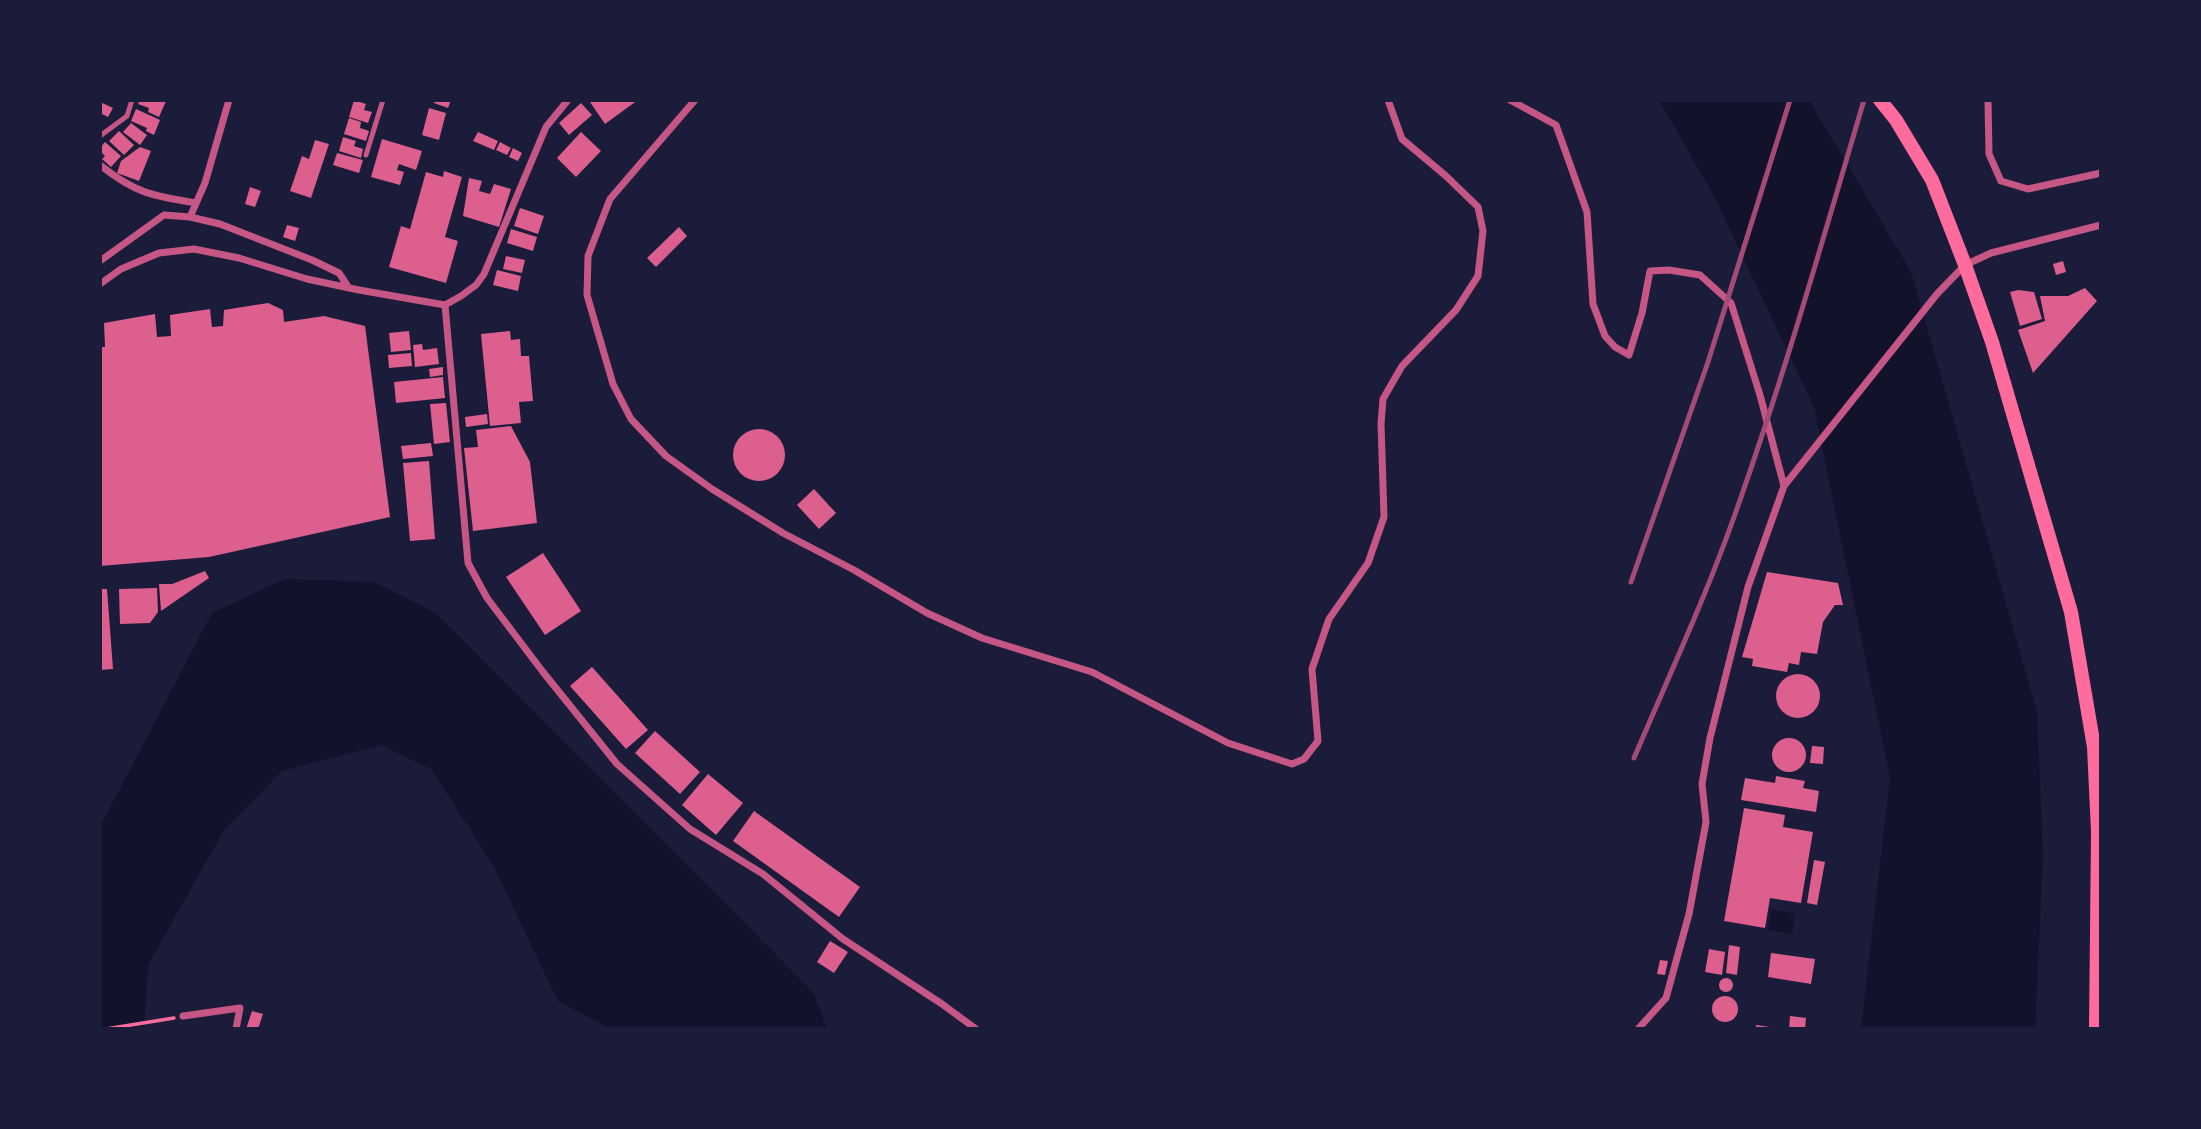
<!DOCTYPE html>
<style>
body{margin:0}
#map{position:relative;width:2201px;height:1129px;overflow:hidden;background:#1b1b3a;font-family:"Public Sans",sans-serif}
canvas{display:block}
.frame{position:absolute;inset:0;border:102px solid #1b1b3a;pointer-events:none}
</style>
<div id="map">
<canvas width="2201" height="1129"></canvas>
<div class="frame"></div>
</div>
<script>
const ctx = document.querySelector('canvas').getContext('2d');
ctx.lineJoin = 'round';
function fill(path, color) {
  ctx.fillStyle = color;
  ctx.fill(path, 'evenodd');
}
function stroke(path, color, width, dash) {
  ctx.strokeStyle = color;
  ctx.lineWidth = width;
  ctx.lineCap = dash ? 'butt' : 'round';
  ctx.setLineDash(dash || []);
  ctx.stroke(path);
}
const water = new Path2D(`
 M1659,100H1809L1911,272L2037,712L2043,855L2035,1029H1861L1890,778L1814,407L1714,196Z
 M285,579L374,582L436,613L813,992L827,1029H611L558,1001L492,863L431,769L381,745L282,771L224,830L148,965L144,1029H100V827L212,613Z
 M1771,909L1795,914L1792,934L1768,930Z`);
const building = new Path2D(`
 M140,100H164L166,101L159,117L148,112L149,108L138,104Z
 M354,100L366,104L364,110L372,112L368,123L349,117Z
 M435,100H451L448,108L434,103Z
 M592,100H638L605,124L590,102Z
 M100,102L113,108L108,117L100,113Z
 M581,103L592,115L569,135L559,123Z
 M429,108L446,113L439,140L422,135Z
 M136,109L160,120L154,135L146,131L147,128L131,121Z
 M349,118L361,122L360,128L369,131L366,141L344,134Z
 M131,123L147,135L140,145L123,132Z
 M119,131L134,145L124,155L109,141Z
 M478,132L498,141L494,150L473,141Z
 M581,132L601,151L576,177L557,158Z
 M343,137L356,141L354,146L363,149L361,158L339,151Z
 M382,139L422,151L416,170L399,164L397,170L404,172L400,185L371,177Z
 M315,140L329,144L311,198L290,191L302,156L309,159Z
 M105,142L121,156L111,167L102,159L105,156L100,151V148Z
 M500,142L511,148L507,155L496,150Z
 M140,147L151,151L139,181L117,173L121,161Z
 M513,148L522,153L518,161L509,157Z
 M337,153L363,160L359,173L333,165Z
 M444,171L462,177L445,237L458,241L446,283L389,267L401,226L410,229L426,172L443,177Z
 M469,178L482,181L479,191L490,194L494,184L511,189L499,227L463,216Z
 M250,187L261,191L255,207L245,204Z
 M520,208L544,216L538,234L514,226Z
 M287,225L299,228L295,241L283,237Z
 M679,227L687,236L656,267L647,258Z
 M511,229L537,237L533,251L507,243Z
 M506,256L525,260L522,273L503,269Z
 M2063,261L2066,272L2056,275L2053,264Z
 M497,270L521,276L518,291L493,285Z
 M2085,288L2097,301L2033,373L2018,330L2045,321L2040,296H2068Z
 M2018,290L2034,292L2042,319L2020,326L2010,292Z
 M268,303L283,310L284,322L324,316L365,326L390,517L209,557L100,566V347H105L104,323L155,314L157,337L171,336L170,315L210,309L212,327L223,326L224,310Z
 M409,331L411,350L391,352L389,333Z
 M510,331L511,340L520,339L521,356H529L533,401L519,402L521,423L490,426L481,334Z
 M422,344L423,350L437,348L439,364L415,367L413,345Z
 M411,353L412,366L389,368L388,355Z
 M443,367V375L430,377L429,369Z
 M443,377L445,398L396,403L394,382Z
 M446,403L450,442L434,444L430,404Z
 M487,414L488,424L466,427L465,417Z
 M511,426L530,462L537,523L473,531L464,448L478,447L476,430Z
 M733 455a26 26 0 1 1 52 0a26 26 0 1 1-52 0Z
 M431,443L433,456L403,459L401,446Z
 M429,461L435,539L410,541L403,463Z
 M814,489L836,513L819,529L797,505Z
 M543,553L581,611L545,635L506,577Z
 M205,571L209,578L161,611L159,584H172Z
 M1767,572L1838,583L1843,605H1835L1823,622L1817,654L1801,652L1799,665L1789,663L1787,672L1752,666L1753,659L1742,657Z
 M157,588L158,612L150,623L120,624L119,589Z
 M100,589H107L113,669L100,670Z
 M592,667L648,730L626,749L570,686Z
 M1776 696a22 22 0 1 1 44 0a22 22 0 1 1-44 0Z
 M655,731L700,772L680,794L635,753Z
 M1772 755a17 17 0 1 1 34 0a17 17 0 1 1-34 0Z
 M1812,746L1824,747L1823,764L1810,763Z
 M708,774L743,803L716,835L682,805Z
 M1776,776L1805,781L1803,788L1819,791L1816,812L1741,800L1745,778L1775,783Z
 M1744,808L1785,815L1783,827L1813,832L1801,903L1770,898L1765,928L1724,921Z
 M754,811L860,887L839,917L733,841Z
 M1814,860L1825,862L1817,905L1807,903Z
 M830,941L848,952L834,973L817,962Z
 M1729,945L1740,947L1737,975L1726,973Z
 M1709,949L1725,952L1722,975L1705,972Z
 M1771,953L1815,959L1811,984L1768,977Z
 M1660,960L1668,961L1665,975L1657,974Z
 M1719 985a7 7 0 1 1 14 0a7 7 0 1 1-14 0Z
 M1712 1009a13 13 0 1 1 26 0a13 13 0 1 1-26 0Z
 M252,1011L263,1014L258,1029H246Z
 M1790,1016L1806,1018L1805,1029H1789Z
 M1756,1025L1777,1028L1776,1029H1756Z`);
const path = new Path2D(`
 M106,1029L174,1018`);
const service = new Path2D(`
 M100,136L127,116L132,100
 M366,155L383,100`);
const minor = new Path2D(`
 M695,100L610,199L588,256L587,295L613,384L631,419L666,456L712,489L783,533L854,570L927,613L982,638L1092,672L1228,743L1292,764L1304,759L1318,741L1312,669L1329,619L1368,563L1384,517L1381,424L1383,399L1402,366L1456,310L1478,276L1483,231L1478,207L1446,176L1402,139L1388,100
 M1510,100L1556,125L1587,212L1593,304L1605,336L1615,347L1629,355L1642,313L1650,271L1669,270L1700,275L1731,303L1760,395L1784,486
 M1988,100L1989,154L2001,181L2028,189L2101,173
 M100,165C135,193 152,196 196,203
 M190,217L205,183L229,100
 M100,261L164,215L190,217L220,224L312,260L339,273L349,288
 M100,284L121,269L159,253L194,249L239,258L307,279L359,290L445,305L461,296L476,285L484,274L546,127L568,100
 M445,305L468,563L487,598L543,672L617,764L690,829L763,874L843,939L942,1004L976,1029
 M183,1016L240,1008L236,1029
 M1638,1029L1666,998L1689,914L1706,822L1702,784L1710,738L1748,587L1784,486L1937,294L1965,265L1991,253L2101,225`);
const secondary = new Path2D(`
 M1880,100L1896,120L1932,180L1965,265L1992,342L2071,612L2094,747L2098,832L2096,1029`);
const rail = new Path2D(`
 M1631,582L1708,362L1790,100
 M1634,758C1668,678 1705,599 1734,517C1783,380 1823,239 1864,100`);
fill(water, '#12122b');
fill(building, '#dd5f8e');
stroke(path, '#ff6b9d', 3.5);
stroke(service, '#c65784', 5);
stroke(minor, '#c65784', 7);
stroke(secondary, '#ff6b9d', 14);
stroke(rail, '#a44b75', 5);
</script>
